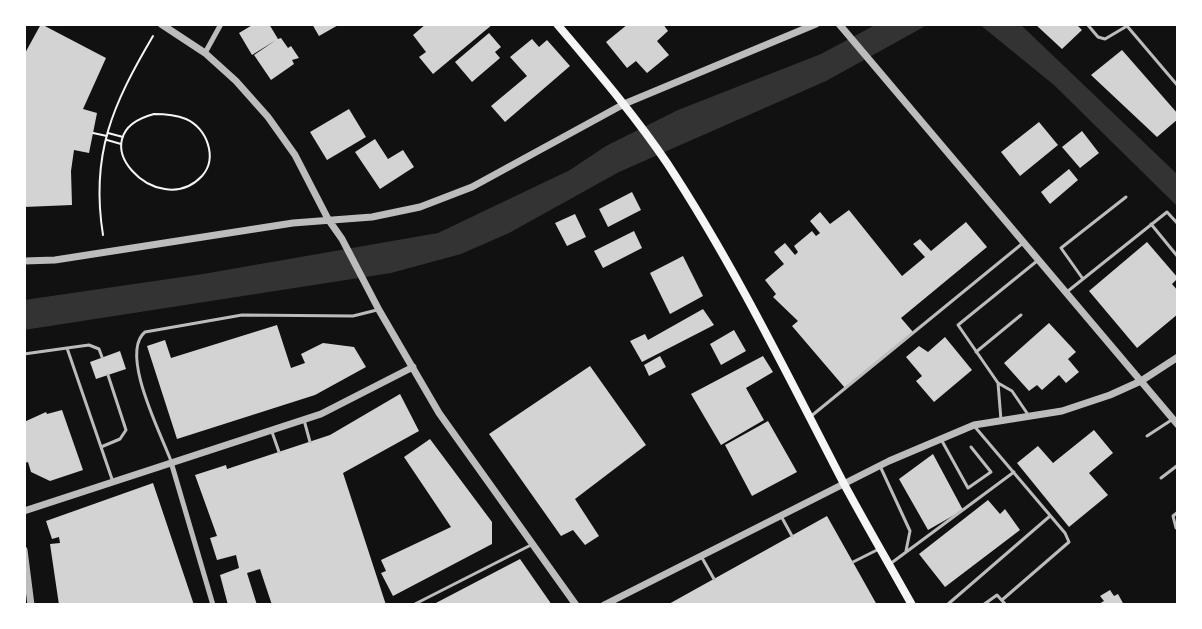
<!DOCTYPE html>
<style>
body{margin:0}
#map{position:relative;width:1202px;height:629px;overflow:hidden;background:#111;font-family:Poppins,sans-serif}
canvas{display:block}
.frame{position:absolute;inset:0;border:26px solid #fff;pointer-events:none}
</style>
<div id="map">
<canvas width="1202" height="629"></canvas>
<div class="frame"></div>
</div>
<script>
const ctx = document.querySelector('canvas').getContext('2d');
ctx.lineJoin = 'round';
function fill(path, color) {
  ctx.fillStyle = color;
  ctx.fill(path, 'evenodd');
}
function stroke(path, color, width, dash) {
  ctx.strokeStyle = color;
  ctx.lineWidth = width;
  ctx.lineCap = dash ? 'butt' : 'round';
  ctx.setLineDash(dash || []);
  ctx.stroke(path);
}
const water = new Path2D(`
 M877,24H929L826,81L619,172L509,233L461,254L391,273L24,330V300L203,274L438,233L570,170L606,146L678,110L821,54Z
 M979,24H1020L1178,175V207L1054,85Z`);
const building = new Path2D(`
 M41,24L106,58L83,109L97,113L89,153L74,150L71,171L72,205L24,207V55Z
 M254,24H269L278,39L281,38L288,48L291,46L299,58L292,60L294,64L271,80L254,55L276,40L252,55L239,33Z
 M312,24H340L319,36Z
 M426,24H493L433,74L419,57L426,52L413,35Z
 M628,24H663L668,31L657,41L669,55L647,73L636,61L627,68L606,42Z
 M1035,24H1076L1082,30L1062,49Z
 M489,33L501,47L495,52L500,58L472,82L455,62Z
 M532,39L539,47L547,40L570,66L505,122L491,106L527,76L510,57Z
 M1122,50L1178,114V119L1157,137L1091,75Z
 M349,109L366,137L327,160L310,132Z
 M1039,122L1058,145L1020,176L1001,152Z
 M1082,131L1099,153L1080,168L1062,147Z
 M375,139L388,159L403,150L414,167L380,189L355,152Z
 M1069,169L1078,180L1050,204L1041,192Z
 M632,192L641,210L608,227L599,209Z
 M849,210L902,276L925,257L913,244L920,239L931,251L966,222L987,247L901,318L913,332L845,388L792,326L798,321L773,297L776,294L765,280L784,264L774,252L785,243L795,255L798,252L794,246L812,231L816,236L820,233L810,221L820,212L830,224Z
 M575,214L586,237L567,246L555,223Z
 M634,231L642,248L603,268L594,251Z
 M1147,242L1178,278L1172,284L1178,291V314L1137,348L1089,291Z
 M683,256L703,296L670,314L650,273Z
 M703,309L714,325L642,362L630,341L645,334L648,340Z
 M1049,323L1076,352L1068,359L1079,372L1066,383L1059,375L1042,390L1037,385L1029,391L1004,363Z
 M277,325L291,368L305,363L301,354L323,343L354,347L366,367L315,395L177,439L147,346L165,340L171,358Z
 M734,330L746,351L721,365L710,344Z
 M945,337L972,370L934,402L916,381L922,376L906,357L919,346L928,352Z
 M120,351L126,369L96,379L90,362Z
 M660,356L666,367L649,376L644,365Z
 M763,356L773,372L746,388L764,420L721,445L691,394Z
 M590,366L646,445L575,499L599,536L585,545L573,530L561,536L489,434Z
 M400,394L419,431L343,473L386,605H272L260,569L247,573L257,605H228L220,575L239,568L236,555L217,560L210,538L217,536L195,475L226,465L227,469L330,435Z
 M62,410L83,470L50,481L31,472L28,462L25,463L24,422L46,412L47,414Z
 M768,421L797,472L752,496L725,445Z
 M1094,430L1113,453L1089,473L1108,495L1069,527L1017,463L1038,446L1053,463Z
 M430,439L492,522V544L393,596L381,573L386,571L381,560L451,527L404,457Z
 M933,454L963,510L928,530L899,479Z
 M153,483L194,605H59L50,544L60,543L59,537L52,539L46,521Z
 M988,500L1000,514L1005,509L1020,530L945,587L919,554Z
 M827,516L877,605H667Z
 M520,559L552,605H432Z
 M1110,590L1114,596L1118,594L1124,605H1097L1104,601L1100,596Z`);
const path = new Path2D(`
 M154,114C165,114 176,115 186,119C207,128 218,158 202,176C158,223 75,135 154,114Z
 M93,133L107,136
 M108,133L123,137
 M107,140L121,144
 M103,235C90,154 113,104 153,36`);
const service = new Path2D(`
 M1087,24L1098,37L1105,39L1127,26L1178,86
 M1151,224L1178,257
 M1083,279L1061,248L1126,197
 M1068,291L1167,212L1178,224
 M67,348L89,345L99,349L102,357
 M976,352L1021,315
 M24,354L67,348L113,482
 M998,383L1001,420
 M1029,416L1012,391L998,383L958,325L1037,261
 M810,417L1023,243
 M304,420L310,442
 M975,427L1065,533L1069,542L1002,600
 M272,432L279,452
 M1147,436L1173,419
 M942,441L968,488L991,472L971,447
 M101,447L120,439L126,430L108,375
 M171,461C161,434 119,353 145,332L242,315L353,316L377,310
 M880,466L910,531L906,551
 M1161,478L1178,465
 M781,516L792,536
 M1176,528L1173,516L1178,512
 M701,556L714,579
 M853,562L879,549
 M890,564L1014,472
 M413,605L531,545
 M947,605L1050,516
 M983,605L997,595L1006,605`);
const minor = new Path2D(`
 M205,53L221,24
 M171,462L213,605`);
const tertiary = new Path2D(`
 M161,24L205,53L236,81L268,117L295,155L328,219L342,239L379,310L439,413L576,605
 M839,24L1178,425
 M24,261L55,260L293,223L372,217L420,207L472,187L624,104L816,24
 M24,511L321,414L413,367
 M24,550L31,605
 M604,605L889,461L974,425L1062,411L1110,395L1141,381L1178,357`);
const secondary = new Path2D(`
 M557,24C595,69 634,114 667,163C734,265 787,374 843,482C865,523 889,564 912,605`);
fill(water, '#333');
fill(building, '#d3d3d3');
stroke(path, '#f5f5f5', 2);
stroke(service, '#bcbcbc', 3);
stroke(minor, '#bcbcbc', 5);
stroke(tertiary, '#bcbcbc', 7);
stroke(secondary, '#f5f5f5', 8);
</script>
